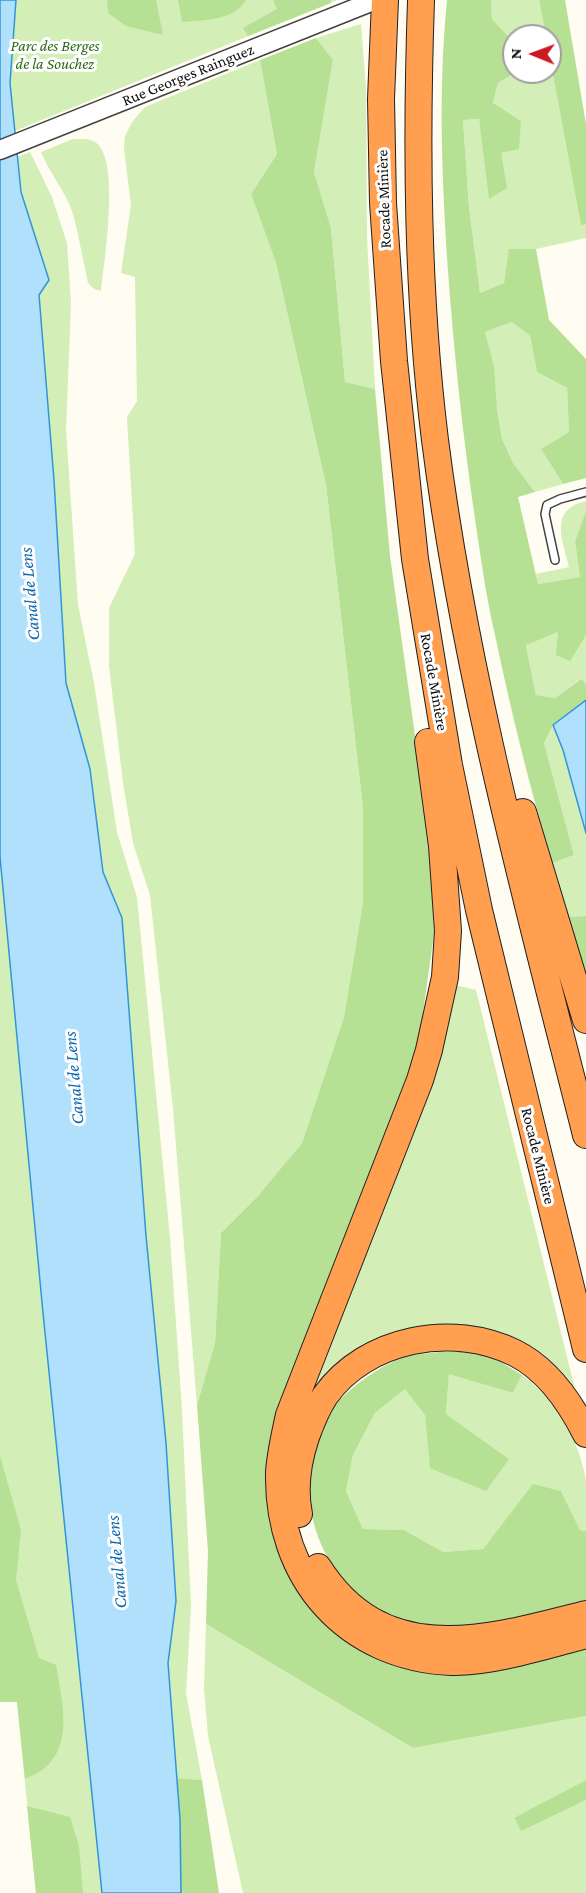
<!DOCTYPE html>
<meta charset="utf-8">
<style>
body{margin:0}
#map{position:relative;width:586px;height:1893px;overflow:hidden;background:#fffcf1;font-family:"Crimson Pro",serif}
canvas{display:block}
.north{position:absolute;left:502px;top:24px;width:60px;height:60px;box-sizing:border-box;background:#fff;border:2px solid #9f9f9f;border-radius:50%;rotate:271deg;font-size:16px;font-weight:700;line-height:24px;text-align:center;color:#0f0f0f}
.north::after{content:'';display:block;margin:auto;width:21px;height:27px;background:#cc1a23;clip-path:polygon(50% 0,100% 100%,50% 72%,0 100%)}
</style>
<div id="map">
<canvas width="586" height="1893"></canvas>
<div class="north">N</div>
</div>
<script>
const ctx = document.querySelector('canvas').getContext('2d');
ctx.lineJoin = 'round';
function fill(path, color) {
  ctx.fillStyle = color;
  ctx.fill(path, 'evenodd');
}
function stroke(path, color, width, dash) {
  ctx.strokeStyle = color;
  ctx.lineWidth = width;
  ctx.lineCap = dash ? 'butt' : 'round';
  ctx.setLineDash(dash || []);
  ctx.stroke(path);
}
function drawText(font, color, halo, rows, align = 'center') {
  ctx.font = font + ' "Crimson Pro",serif';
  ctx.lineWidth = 6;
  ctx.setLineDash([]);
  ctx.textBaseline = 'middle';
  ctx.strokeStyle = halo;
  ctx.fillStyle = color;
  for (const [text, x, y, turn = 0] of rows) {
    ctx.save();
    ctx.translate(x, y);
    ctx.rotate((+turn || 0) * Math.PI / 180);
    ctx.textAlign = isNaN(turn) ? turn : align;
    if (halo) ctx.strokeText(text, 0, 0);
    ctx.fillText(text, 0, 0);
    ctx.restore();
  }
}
const green = new Path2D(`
 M0,0H337L0,137Z
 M491,0H539L546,36L514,37L507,35L492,19Z
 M361,24L366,89L367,238L375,389L345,382L331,228L314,172L333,60L316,38Z
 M550,59L581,224H586V238L536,249H510L504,283L480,293L469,207L463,120L479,119L490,199L501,153L518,149L521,121L493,104L498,83L517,72H550Z
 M260,60L277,154L251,194L276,263L326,485L363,808V902L344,1017L302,1143L257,1197L221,1233L215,1343L197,1405L173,1109L150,895L133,843L123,783L109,666V608L135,554L127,417L137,401L135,277L121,273L131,205L124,149L125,136L132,122L145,107Z
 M73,139C80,139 89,138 95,142C121,158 104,263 101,291L94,289L88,283C83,260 79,236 73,214C66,192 50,174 41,152Z
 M30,152L52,197L67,243L71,302L66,430L78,605L94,683L117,832L137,897L170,1238L182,1410L191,1607L186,1693L202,1780L177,1778L168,1663L176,1601L166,1443L146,1236L122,919L103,872L90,769L66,683L54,480L39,295L49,279L21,192L18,157Z
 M512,322L530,336L537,372L567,388L569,432L541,449L563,484L535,492L513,463L502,439L485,332Z
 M586,501V511L575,541L580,577L538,584L536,574L569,567C563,540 548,510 586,501Z
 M558,632L586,635V684L580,679L555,698L536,695L526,644Z
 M553,725L563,750L586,833V916L568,917L552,863L574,855L544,743Z
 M0,857L43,1313L102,1893H36L17,1702H0Z
 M451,984L476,990L575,1389L570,1390L455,1329L321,1391L308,1385Z
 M449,1373L513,1393L522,1375C555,1399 579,1439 586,1480C586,1496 586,1514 586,1531L580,1530L561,1491L533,1485L483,1549L443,1552L404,1530L363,1529L346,1491L353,1455L375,1413L406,1388L425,1415L431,1468L509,1459L446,1414Z
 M206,1624L413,1748L586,1716V1780L514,1819L521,1830L586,1800V1893H243L208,1736L204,1689Z`);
const forest = new Path2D(`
 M107,0H156L163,35L126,26L108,13Z
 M178,0H246C233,21 204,20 182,22Z
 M273,0H331V3L248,36L243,28L277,9Z
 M447,0H491L492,19L507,35L514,37V72H517L498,83L493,103L521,121L519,149L501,153L507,188L489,199L479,119L463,120L469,207L480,293L504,283L509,249H536L549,320L586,359V478L563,484L541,449L569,432L567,388L537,372L530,336L512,322L485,332L494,367L497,409L502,439L513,463L535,492L518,497L538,584L580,577L575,541L586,511V635L570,661L556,655L558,632L526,645L536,695L555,698L581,679L586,684V700L553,725L544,743L574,855L552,863C530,788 511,712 495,635C486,597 481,558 475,519C463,437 454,354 448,271C442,181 438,90 447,0Z
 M539,0H565L586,124V224L581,225L550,59V36H546Z
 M316,38L333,60L314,172L331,228L345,382L375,389L390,556L430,843L434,934L419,1041L389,1129L290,1376L272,1439L266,1490L270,1525L290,1576L328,1625L586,1644V1716L413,1748L206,1624L208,1551L197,1405L215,1343L221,1233L257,1197L302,1143L344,1017L363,902V808L326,485L276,263L251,194L277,154L260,60Z
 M586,916V974L568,917Z
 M439,1352H474L501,1362L522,1375L513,1393L449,1374L446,1414L509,1459L486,1491L430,1468L425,1415L405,1389L375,1413L353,1455L346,1491L363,1529L404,1530L443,1552L483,1549L533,1484L561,1491L580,1530L586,1531V1600C532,1615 473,1636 416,1624C332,1605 286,1510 321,1432C324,1425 327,1417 331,1411C344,1391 377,1368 399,1359C411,1354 426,1354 439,1352Z
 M0,1456L21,1530L16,1580L39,1658L56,1665C61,1697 74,1742 46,1767C40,1772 32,1776 25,1779L17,1702H0Z
 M177,1778L202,1780L219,1893H181L180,1819Z
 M586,1780V1800L521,1831L514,1818Z
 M27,1806L70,1817L79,1846L83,1893H36Z`);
const water = new Path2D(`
 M0,0H16L10,83L21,192L49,280L39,295L54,480L66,683L90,769L103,872L122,918L146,1236L166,1443L176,1601L168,1663L180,1819L181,1893H102L43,1313L0,857Z
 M586,700V833L563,750L553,725Z`);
const service = new Path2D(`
 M555,560L545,514L547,505L560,499L586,492`);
const tertiary = new Path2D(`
 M0,150L376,0`);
const motorway = new Path2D(`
 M385,0L381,99L383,203L394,361L415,559L449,765L479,910L586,1349
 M421,0C416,146 417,294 435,440C465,675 528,905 586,1135
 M428,742L442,846L448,931L445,977L429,1050L420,1080L289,1415C285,1434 280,1454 279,1473C277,1578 346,1658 452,1662C491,1663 548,1645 586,1635
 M523,812L586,1020
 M299,1514C294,1489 298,1461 306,1437C311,1423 317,1408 325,1396C366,1338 453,1322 515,1353C547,1369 570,1402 586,1434
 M318,1567C384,1671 488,1639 586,1614`);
const parkNames = [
 ["Parc des Berges",55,46],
 ["de la Souchez",55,64]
];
const streetNames = [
 ["Rue Georges Rainguez",188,75,-22],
 ["Rocade Minière",384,199,-92],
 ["Rocade Minière",434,682,80],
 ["Rocade Minière",538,1156,76]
];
const waterNames = [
 ["Canal de Lens",30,594,-95],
 ["Canal de Lens",74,1078,-95],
 ["Canal de Lens",117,1562,-95]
];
fill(green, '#d3eeb6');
fill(forest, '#b6e094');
fill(water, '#b0e0fc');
stroke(water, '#3096d9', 1.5);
stroke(service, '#424242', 10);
stroke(tertiary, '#424242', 21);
stroke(motorway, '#202020', 28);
stroke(service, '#fff', 7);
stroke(tertiary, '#fff', 18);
stroke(motorway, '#ff9f4f', 26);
drawText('italic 16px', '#2a6d18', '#fff', parkNames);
drawText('16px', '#0f0f0f', '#fff', streetNames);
drawText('italic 18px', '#0c67ad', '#fff', waterNames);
</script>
